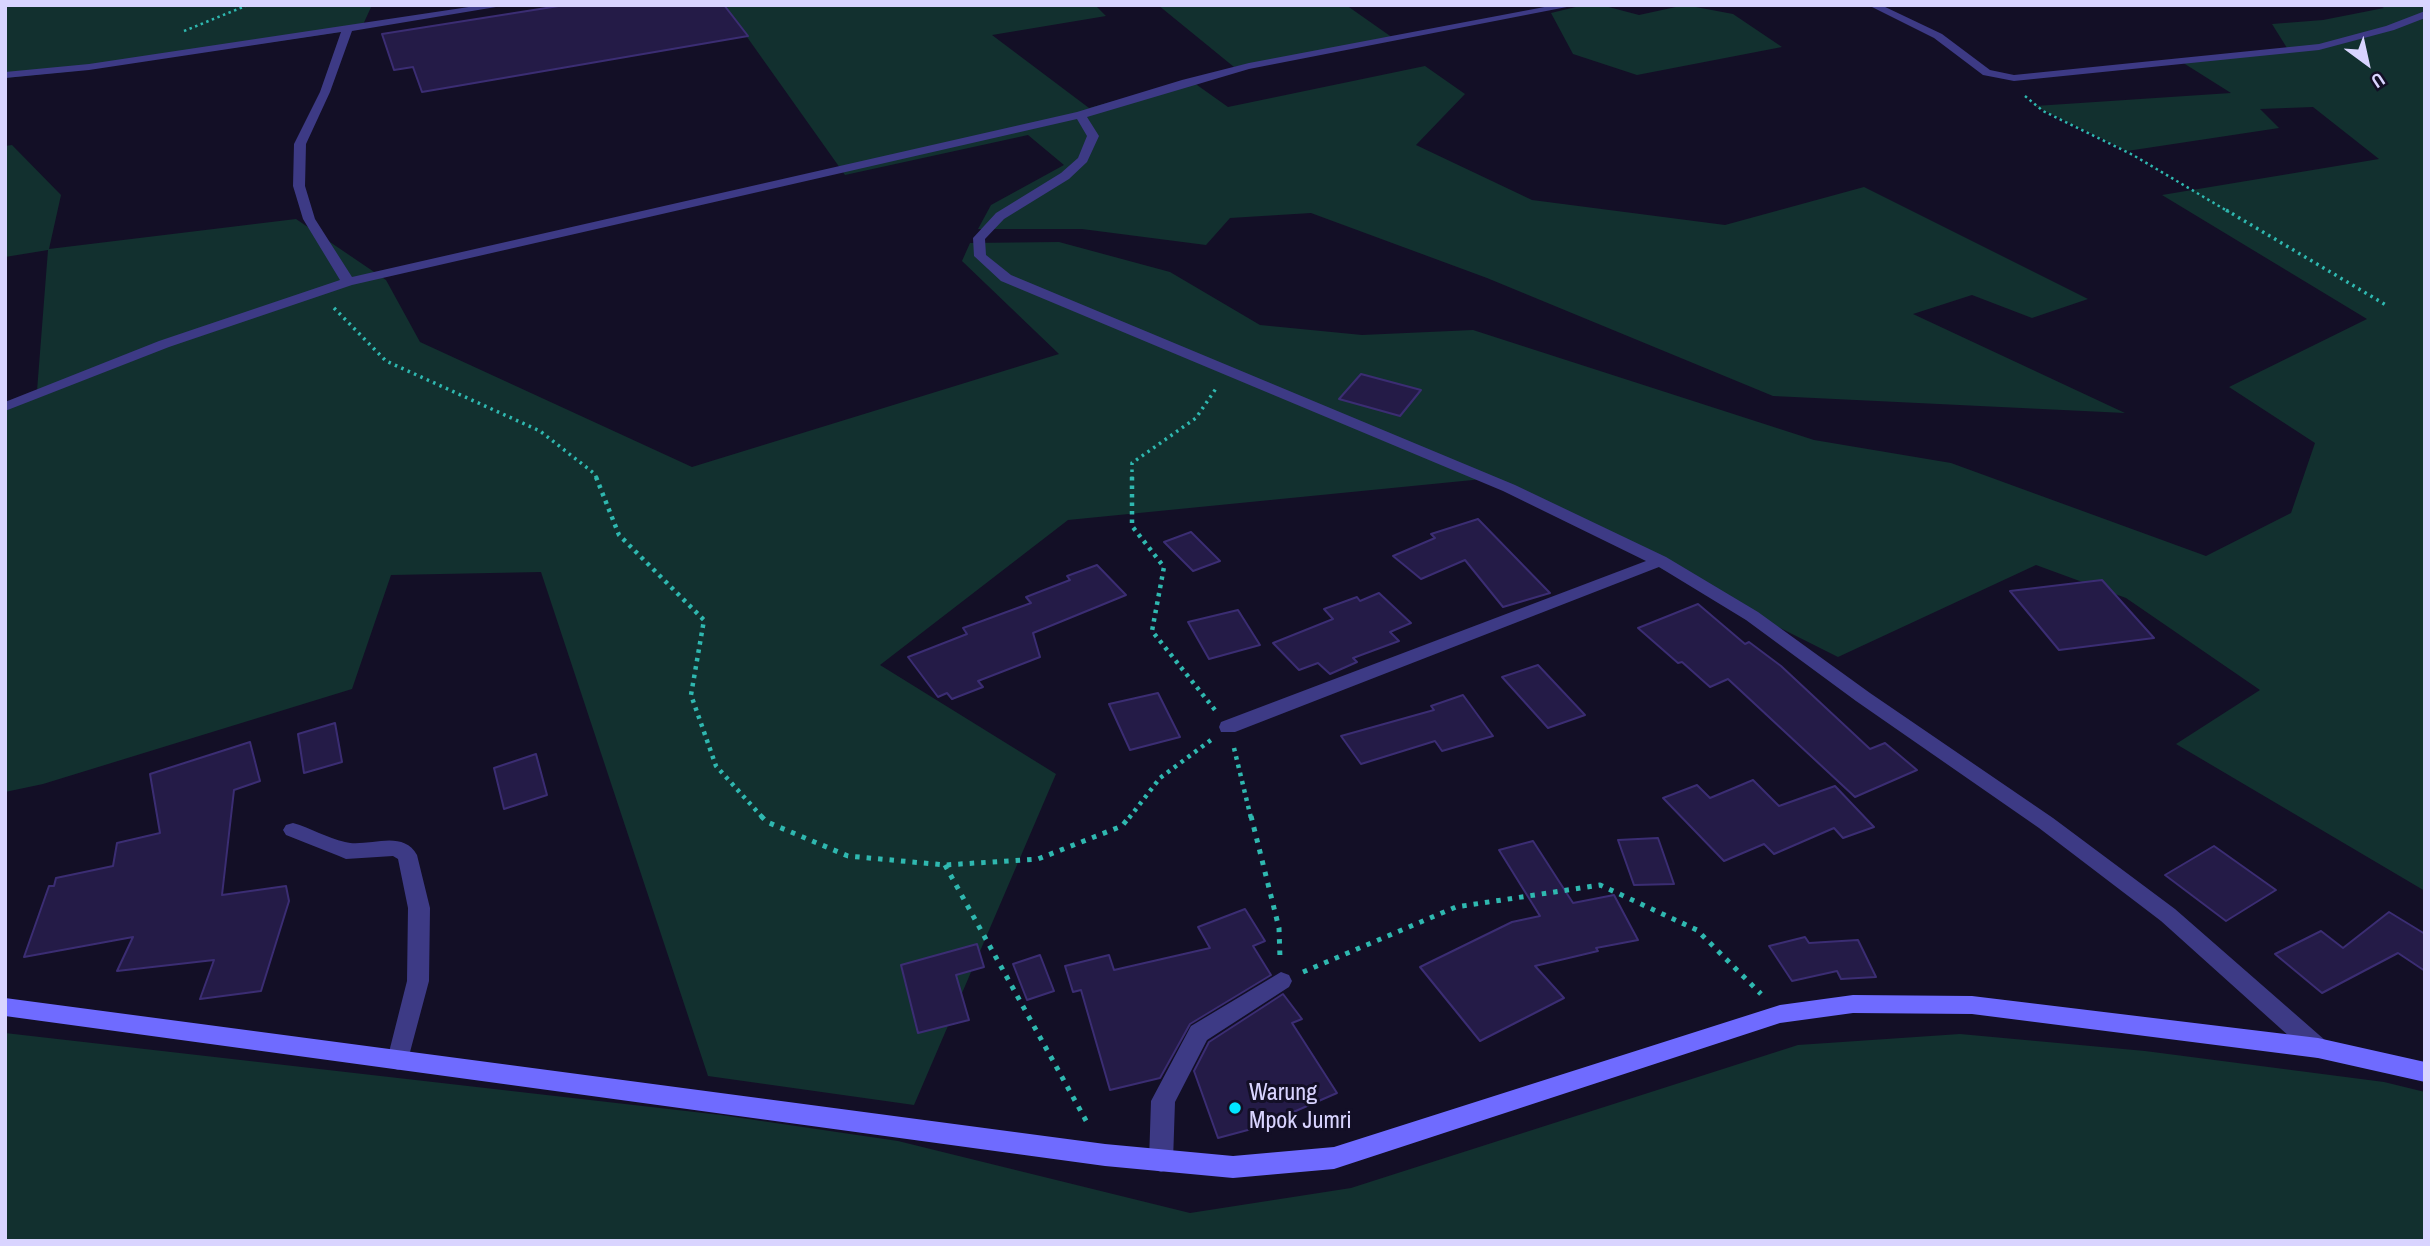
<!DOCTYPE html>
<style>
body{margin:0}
#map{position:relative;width:2430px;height:1246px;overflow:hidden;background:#130f26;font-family:"Archivo Narrow",sans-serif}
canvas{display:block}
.frame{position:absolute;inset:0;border:7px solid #d9d4ff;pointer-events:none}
.north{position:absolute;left:2332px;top:28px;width:70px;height:70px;-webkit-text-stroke:5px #130f26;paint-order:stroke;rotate:147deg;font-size:19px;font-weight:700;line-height:28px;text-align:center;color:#d9d4ff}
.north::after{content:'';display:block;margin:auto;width:24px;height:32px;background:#d9d4ff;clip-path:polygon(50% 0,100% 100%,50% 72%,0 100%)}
</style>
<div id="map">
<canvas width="2430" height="1246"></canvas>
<div class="frame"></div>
<div class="north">U</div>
</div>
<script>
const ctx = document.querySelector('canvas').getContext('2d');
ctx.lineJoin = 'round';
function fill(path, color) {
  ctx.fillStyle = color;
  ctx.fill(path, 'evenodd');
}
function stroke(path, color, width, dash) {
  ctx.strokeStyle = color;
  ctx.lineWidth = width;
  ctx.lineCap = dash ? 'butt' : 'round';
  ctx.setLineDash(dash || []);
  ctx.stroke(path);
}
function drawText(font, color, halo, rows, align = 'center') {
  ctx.font = font + ' "Archivo Narrow",sans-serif';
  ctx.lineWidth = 6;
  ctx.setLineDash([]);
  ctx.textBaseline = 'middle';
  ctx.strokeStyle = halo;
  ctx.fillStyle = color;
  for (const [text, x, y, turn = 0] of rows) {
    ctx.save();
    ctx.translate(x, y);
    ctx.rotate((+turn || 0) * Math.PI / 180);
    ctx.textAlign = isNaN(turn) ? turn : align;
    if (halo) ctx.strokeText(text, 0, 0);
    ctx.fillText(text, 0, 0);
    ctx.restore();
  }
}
const green = new Path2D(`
 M5,5H372L361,29L75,71L5,78Z
 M721,5H1095L1106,16L992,35L1089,108L1190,80L1228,107L1425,66L1465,94L1416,145L1532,200L1725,225L1864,187L2088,299L2032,318L1972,295L1913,314L2125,413L1773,396L1487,278L1311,213L1230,218L1206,245L1082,229H978L991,205L1064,165L1028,135L845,175L747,37Z
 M1158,5H1346L1393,38L1234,67Z
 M1584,5H1601L1639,15L1685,5L1733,14L1782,47L1637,75L1573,54L1551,13Z
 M2378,5H2425V891L2176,744L2260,690L2126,598L2036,565L1838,657L1483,479L1068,520L880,665L1056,774L914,1105L708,1076L541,572L391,575L352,689L43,784L5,792V404L37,391L48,250L5,257V146L12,145L61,195L49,249L296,219L386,280L420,342L692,467L1059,354L962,261L970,243L1059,242L1170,272L1260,325L1362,335L1473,330L1814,440L1951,463L2206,556L2291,513L2315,443L2229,387L2367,319L2162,195L2379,159L2313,107L2260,109L2279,128L2127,151L2035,106L2231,93L2177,59L2287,48L2272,24L2323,20L2384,8Z
 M5,1033L721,1115L898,1141L1190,1213L1351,1188L1798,1045L1960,1034L2145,1051L2384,1082L2425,1092V1241H5Z`);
const building = new Path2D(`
 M565,5H724L748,36L422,92L413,67L394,70L382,34Z
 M1361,374L1421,390L1400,416L1339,399Z
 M1478,519L1550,593L1503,607L1465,560L1421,579L1393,556L1435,538L1431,534Z
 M1191,532L1220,561L1193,571L1164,542Z
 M1097,565L1126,595L1033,633L1040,657L978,681L983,687L952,699L947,693L938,697L908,657L967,634L963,628L1031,603L1026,597L1070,580L1067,576Z
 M2102,580L2154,638L2059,650L2010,591Z
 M1379,593L1411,623L1390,632L1399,641L1353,658L1357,662L1330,674L1318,663L1299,670L1273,643L1333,619L1324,609L1357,597L1360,601Z
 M1698,604L1745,644L1749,642L1781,666L1870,749L1885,743L1917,770L1855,797L1728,679L1710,687L1682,662L1678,663L1638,628Z
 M1238,610L1260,645L1209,659L1188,622Z
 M1538,665L1585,715L1548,728L1502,677Z
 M1158,693L1180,737L1130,750L1109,704Z
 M1463,695L1493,736L1442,751L1435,741L1361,764L1341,736L1434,710L1431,706Z
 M335,723L342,762L304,773L298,734Z
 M250,742L260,781L234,790L222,895L286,886L289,901L261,991L200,999L214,960L117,971L133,937L24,957L49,886H54L56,878L113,866L117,843L160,833L150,774Z
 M536,754L547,795L504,809L494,768Z
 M1753,780L1779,806L1835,786L1874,827L1843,838L1834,828L1774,854L1764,844L1724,861L1663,798L1697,785L1710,798Z
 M1658,838L1674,884L1634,885L1618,840Z
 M1533,841L1573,903L1614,895L1638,940L1596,948L1598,951L1535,966L1564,998L1480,1041L1420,967L1512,922L1540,916L1499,850Z
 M2214,846L2276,890L2226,921L2165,875Z
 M1245,909L1265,941L1253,946L1271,975L1190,1024L1160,1078L1110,1090L1081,990L1073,992L1065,966L1109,955L1114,970L1210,948L1198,927Z
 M2389,912L2425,934V971L2398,953L2322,993L2275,954L2321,931L2343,948Z
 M1805,937L1809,943L1858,940L1876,977L1841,979L1837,971L1792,981L1769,946Z
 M977,944L984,967L956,975L969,1020L918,1033L901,965Z
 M1040,955L1054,991L1027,1000L1013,964Z
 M1283,994L1302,1019L1292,1023L1337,1093L1259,1127L1218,1138L1194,1071L1209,1042Z`);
const pathFar3 = new Path2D(`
 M184,31L248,5
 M2025,96L2043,111L2133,155L2229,212`);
const pathFar2 = new Path2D(`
 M2226,210L2386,305
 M334,308L386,361L540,431L595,474L597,479
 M1132,479V463L1196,418L1217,387`);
const pathFar1 = new Path2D(`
 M596,477L619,535L704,620L691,695L716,766L763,818
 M1132,477V526L1164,567L1152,631L1215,710
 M1234,748L1251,818
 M1129,818L1160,778L1211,740`);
const path = new Path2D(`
 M761,816L767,822L848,856L945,865L1038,859L1122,826L1130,816
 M1251,816L1279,928L1280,958
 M945,865L1089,1126
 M1303,972L1456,907L1600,885L1697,930L1761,994`);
const lane = new Path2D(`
 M1281,972L1289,975L1292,981L1289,987L1207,1040L1175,1102L1173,1161L1170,1169L1161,1172L1152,1169L1149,1161L1151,1101L1191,1026Z`);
const street = new Path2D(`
 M482,5H508L352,31L330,92L306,144L305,186L315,219L352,277L1077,112L1182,80L1249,63L1555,5H1577L1249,69L1087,117L1099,136L1087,162L1069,179L1004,219L985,239L986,255L1011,275L1515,485L1666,557L1758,612L1870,693L2053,818L2175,909L2326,1041L2329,1048L2326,1055L2318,1058L2310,1055L2161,921L2039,828L1856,701L1746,620L1659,567L1235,732H1221L1219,727L1221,722L1646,561L1503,491L1001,281L974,256L973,238L996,213L1061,173L1078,158L1087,136L1077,119L352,285L169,347L5,411V402L159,341L340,280L303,219L293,186L294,144L320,92L341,32L89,70L5,78V72L89,64Z
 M1868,5H1881L1942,34L1990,70L2014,75L2319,44L2386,26L2425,11V18L2394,30L2319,50L2014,81L1983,75L1934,38Z
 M293,823C311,828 327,838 345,842C368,848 402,828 417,855L430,908L429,981L406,1067L398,1070L390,1067L387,1060L407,981L408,908L398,859L393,856L346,859L339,856L286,835L283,830L286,825Z`);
const secondary = new Path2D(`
 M1853,995L1972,996L2318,1038L2425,1062V1082L2318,1058L1972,1014L1853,1013L1780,1023L1334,1169L1233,1178L1105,1166L5,1016V998L1105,1144L1233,1156L1334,1147L1780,1005Z`);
const markers = [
 [1235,1108,7,"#00e5ff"]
];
const nearPoinames = [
 ["Warung",1249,1094],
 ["Mpok Jumri",1249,1122]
];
fill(green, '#12302f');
fill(building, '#241b47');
stroke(building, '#3b2d73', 2);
stroke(pathFar3, '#2fb8b0', 2.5, [2.5, 3.5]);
stroke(pathFar2, '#2fb8b0', 3.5, [2.5, 4.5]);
stroke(pathFar1, '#2fb8b0', 4.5, [3.5, 5]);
stroke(path, '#2fb8b0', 5, [4.5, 7]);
fill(lane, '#3d3a85');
fill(street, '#3d3a85');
fill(secondary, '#6f6bff');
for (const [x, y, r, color] of markers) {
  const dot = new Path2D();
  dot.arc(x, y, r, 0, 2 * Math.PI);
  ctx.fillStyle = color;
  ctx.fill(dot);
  stroke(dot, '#130f26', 2.5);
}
drawText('24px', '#d9d4ff', '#130f26', nearPoinames, 'left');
</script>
